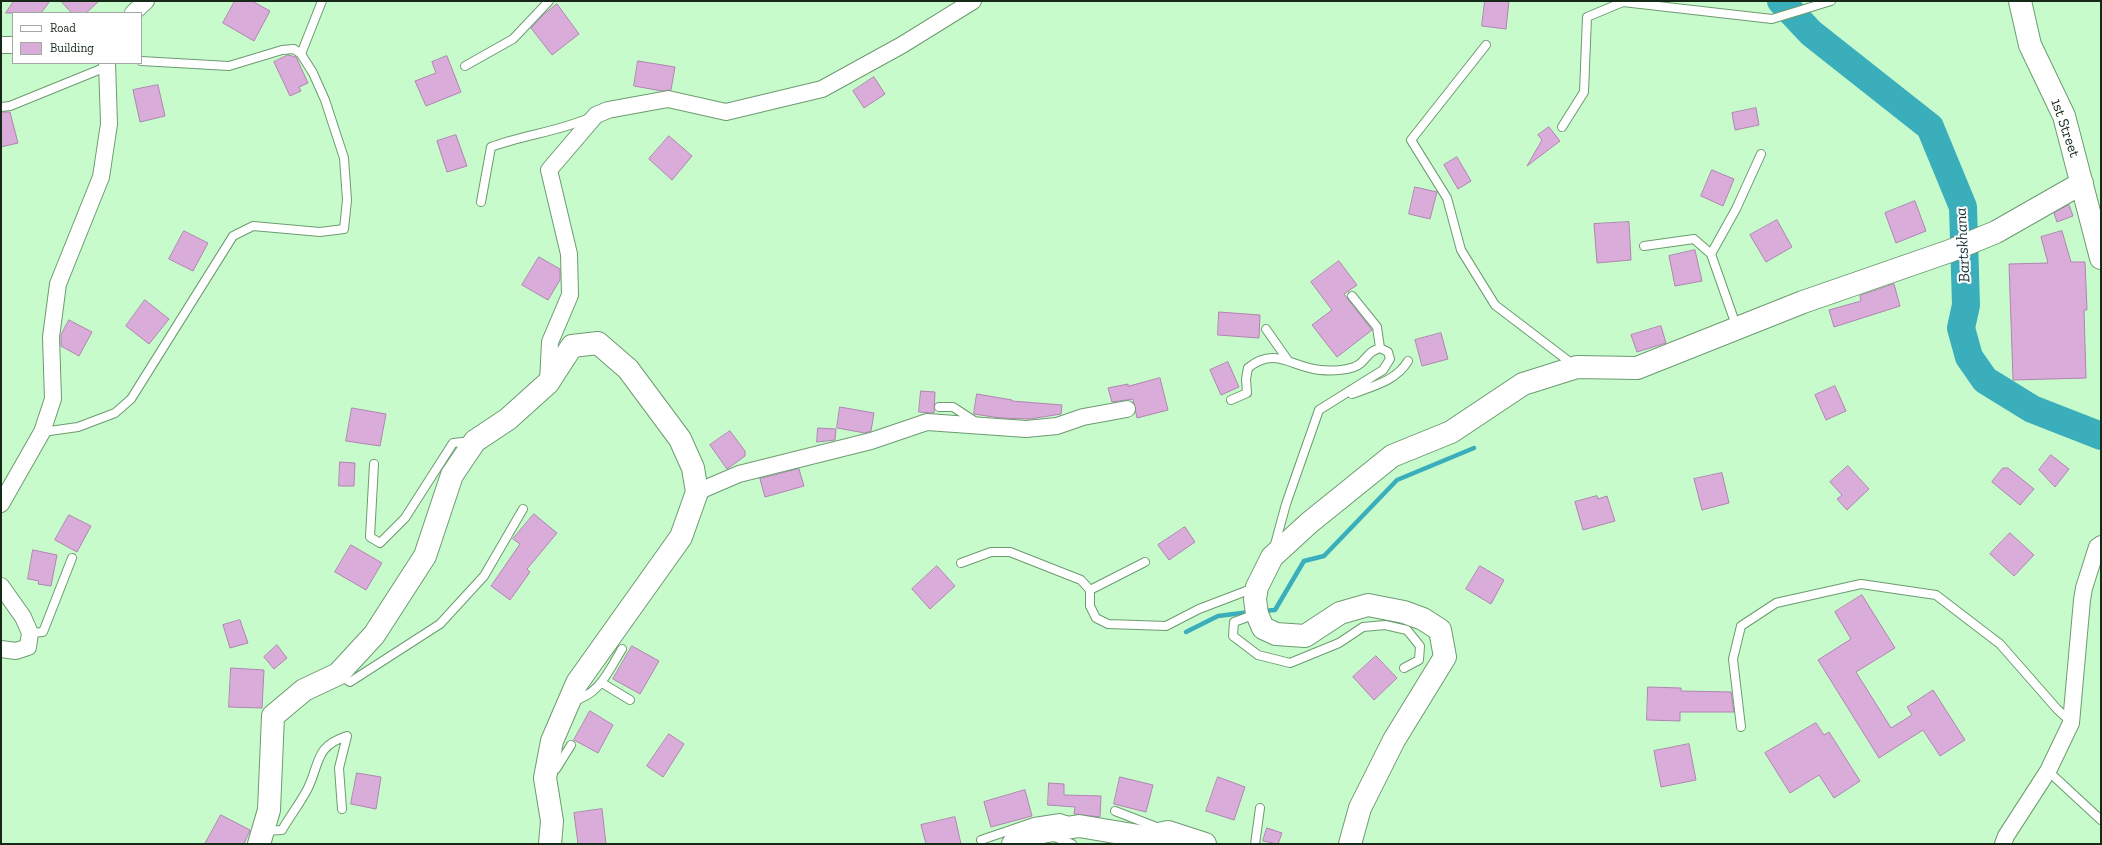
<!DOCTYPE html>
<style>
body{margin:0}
#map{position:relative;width:2102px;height:845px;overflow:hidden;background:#c8fbcc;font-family:"Zilla Slab",serif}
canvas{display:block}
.frame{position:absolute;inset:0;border:2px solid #162918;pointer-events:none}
.legend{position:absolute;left:12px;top:12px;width:130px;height:52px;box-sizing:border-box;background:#fff;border:1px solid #a2a9a3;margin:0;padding:5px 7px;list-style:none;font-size:12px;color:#162918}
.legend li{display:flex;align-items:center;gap:8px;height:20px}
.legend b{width:20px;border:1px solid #a2a9a3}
</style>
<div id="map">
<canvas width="2102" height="845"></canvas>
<div class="frame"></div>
<ul class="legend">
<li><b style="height:5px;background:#fff"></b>Road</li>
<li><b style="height:11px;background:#daacd9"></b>Building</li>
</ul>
</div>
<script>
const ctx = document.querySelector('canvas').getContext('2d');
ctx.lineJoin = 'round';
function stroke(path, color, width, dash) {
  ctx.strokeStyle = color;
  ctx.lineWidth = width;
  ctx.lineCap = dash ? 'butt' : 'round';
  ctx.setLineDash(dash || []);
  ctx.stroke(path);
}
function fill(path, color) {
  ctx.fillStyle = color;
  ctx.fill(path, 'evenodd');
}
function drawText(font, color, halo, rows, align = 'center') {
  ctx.font = font + ' "Zilla Slab",serif';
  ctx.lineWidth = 4;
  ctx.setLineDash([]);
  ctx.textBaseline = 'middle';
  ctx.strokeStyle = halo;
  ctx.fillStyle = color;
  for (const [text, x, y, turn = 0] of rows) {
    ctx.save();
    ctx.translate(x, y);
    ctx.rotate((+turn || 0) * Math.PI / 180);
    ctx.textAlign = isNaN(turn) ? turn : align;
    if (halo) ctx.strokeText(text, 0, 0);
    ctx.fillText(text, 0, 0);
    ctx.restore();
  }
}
const stream = new Path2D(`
 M1262,611L1275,610L1304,561L1324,556L1397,480L1474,448
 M1186,632L1218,616L1250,612`);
const river = new Path2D(`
 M1781,1L1811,33L1930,127L1963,207L1966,305L1961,328L1969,357L1985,380L2032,409L2101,436`);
const building = new Path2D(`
 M14,1H50L41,13H6Z
 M61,1H99L86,13H72Z
 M235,1H252L270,11L254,41L223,23Z
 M1485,1H1509L1506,29L1482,26Z
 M557,4L579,34L552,55L531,28L543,15Z
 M288,55L296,57L308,83L299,87L301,91L290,96L274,62Z
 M447,56L461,92L426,106L415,81L436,73L432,62Z
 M638,61L675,67L671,90L662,91L634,86Z
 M874,77L885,94L864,108L853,91Z
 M158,85L165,116L140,122L133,90Z
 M1756,108L1759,125L1735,130L1732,113Z
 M1,112H10L18,143L1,147Z
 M1549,127L1560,141L1527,166L1542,140L1538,135Z
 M456,135L467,166L447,172L437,141Z
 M669,136L692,156L672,180L649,159Z
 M1457,157L1471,181L1458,189L1444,165Z
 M1712,170L1734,179L1723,206L1701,196Z
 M1415,187L1437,192L1430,219L1409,214Z
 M1915,201L1926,231L1896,243L1885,213Z
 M2069,205L2073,216L2057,222L2054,213Z
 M1777,220L1792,247L1766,262L1750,235Z
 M1629,222L1631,260L1597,263L1594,224Z
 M184,231L208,243L193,271L169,259Z
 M2062,231L2071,262H2085L2087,310H2084L2086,378L2013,380L2009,264L2048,263L2041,237Z
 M1695,250L1702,281L1675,286L1669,256Z
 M539,257L560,269V280L548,300L522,285Z
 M1339,261L1357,285L1344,294L1372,330L1337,357L1312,325L1332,310L1311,282Z
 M1894,284L1900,306L1834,327L1829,310L1861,301L1860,296Z
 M145,300L169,319L149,344L126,326Z
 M1219,312L1260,315L1259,338L1218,335Z
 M69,320L92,332L79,356L61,346V335Z
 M1661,326L1666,343L1637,352L1631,335Z
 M1441,333L1448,359L1422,366L1415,340Z
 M1228,362L1239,387L1221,395L1210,370Z
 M1160,378L1168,410L1137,418L1133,399L1112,402L1108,388L1128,384V386Z
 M1835,386L1846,411L1826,420L1815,395Z
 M921,391L935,392L934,413L919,412Z
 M977,394L1012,400V401L1062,405L1061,414L1030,419L1000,418L974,414Z
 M840,407L874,413L871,431L865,433L837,428Z
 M352,408L386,414L380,446L346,441Z
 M818,428L836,429L835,440L817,442Z
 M730,431L745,451V456L727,469L710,445Z
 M2051,455L2069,469L2055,487L2039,470Z
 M340,462L355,463L354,486H339Z
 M1848,466L1869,489L1847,510L1837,499L1842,495L1830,482Z
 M2003,468H2008L2034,489L2020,505L1992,482Z
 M799,469L804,486L765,497L760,479Z
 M1722,473L1729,503L1702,510L1694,479Z
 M1597,496L1598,499L1607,496L1615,521L1583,530L1575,502Z
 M534,514L557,533L527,569L530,572L510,600L491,586L520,544L513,539Z
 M69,515L91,526L77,552L55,540Z
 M1185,527L1195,542L1169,560L1158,545Z
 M2010,533L2034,555L2014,576L1990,554Z
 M351,545L382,563L366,590L335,572Z
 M33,550L57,555L51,586L38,584L39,581L28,579Z
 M937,566L955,586L930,609L912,589Z
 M1480,566L1504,580L1491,604L1466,589Z
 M1862,595L1895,648L1856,672L1891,728L1912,715L1907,707L1933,690L1965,740L1940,756L1923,730L1879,758L1818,660L1851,639L1835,612Z
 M240,620L248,643L230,648L223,625Z
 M277,645L287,658L274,669L264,657Z
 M632,646L659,661L640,694L613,679Z
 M1376,656L1397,678L1374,700L1353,677Z
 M231,668L264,670L262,708L229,707Z
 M1648,687L1681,688V691L1731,692L1734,712H1680V721L1647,720Z
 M590,711L613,725L598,753L574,740Z
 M1816,723L1824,735L1829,732L1860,781L1834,798L1819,775L1790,793L1765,753Z
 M669,734L684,744L663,777L647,766Z
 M1689,744L1696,780L1661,787L1654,751Z
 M357,773L381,777L376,809L351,804Z
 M1120,777L1153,785L1146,812L1114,804Z
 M1218,777L1245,787L1234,820L1206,811Z
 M1049,783L1064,784V795L1101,796L1100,817L1074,814L1075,807L1048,805Z
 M1025,790L1032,816L991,827L984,802Z
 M602,809L606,844H578L574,813Z
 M221,815L250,830L244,844H205Z
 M955,817L961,844H926L921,825Z
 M1267,828L1282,833L1278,844L1263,841Z`);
const lane = new Path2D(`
 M1486,45L1411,140L1447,198L1461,250L1495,305L1575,366
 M301,54L322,1
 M465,66L513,39L549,1
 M1,107L10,106L106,67
 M1562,127L1584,92L1587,17L1623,2L1772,19L1831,1
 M481,202L491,147C523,135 557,132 589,118
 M1644,246L1694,239L1711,254
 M1352,296L1377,327L1380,348
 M1737,328L1711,254L1736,209L1761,154
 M1266,329L1287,359
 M1352,394C1373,386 1396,381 1408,361
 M1231,400L1247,393L1246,379L1248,368C1275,346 1291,367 1320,370C1331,371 1352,371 1361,363C1369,355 1369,352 1380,348L1388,352L1390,359L1383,370L1319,410L1286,504L1274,548
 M939,407H953L976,422
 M42,432L78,427L115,413L131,399L233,236L253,226L320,232L344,229L347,200L344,158L325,100L313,73L301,54L294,49L282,50L229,66L141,61
 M374,464L370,537L380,543L405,518L453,443L472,441
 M961,563L991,552H1010L1081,580L1090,590V606L1096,618L1108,624L1166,626L1199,609L1254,588
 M1090,590L1145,562
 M1256,614L1234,622L1233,636L1258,655L1290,663L1339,643L1363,627L1385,625L1407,630L1420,646L1419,660L1404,668
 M30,633L43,632L72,558
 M339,675L350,682L440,624L484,576L523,509
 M602,683L630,700
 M572,701C599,696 609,670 622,649
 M1741,727L1733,659L1741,626L1776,603L1861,584L1936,595L2000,644L2057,709L2071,722
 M2048,771L2101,820
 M551,773L556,769L571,745
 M1115,811L1159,828
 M265,831L282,830C290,816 301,802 308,788C320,763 315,746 347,736L339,768L342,809
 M1052,836L1072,844
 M981,840L1034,822L1060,818L1069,821
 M1255,844L1260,808`);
const street = new Path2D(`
 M133,13L146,1
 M1,45H13
 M548,383L550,342L570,295L569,254L549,170L596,115L608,110L668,99L726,112L822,89L902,45L973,1
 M697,492L739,474L871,441L927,422L1026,429L1057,426L1083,417L1127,409
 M1,504L42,432L53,399L51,337L58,284L101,177L109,124L107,63
 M1,586L23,617L30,633L28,647L16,651L1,649
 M2003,844L2006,836L2048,771L2071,723L2082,600L2084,588L2097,547L2101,544`);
const secondary = new Path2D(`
 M2020,1L2030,45L2064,116L2101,258
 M259,844L269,810L273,716L304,690L338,674L374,635L425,556L452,475L475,441L508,419L548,383L572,346L598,343L628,369L680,439L693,468L697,492L681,537L577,683L552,741L545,778L552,821L550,844
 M1013,844L1042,832L1079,826L1145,837L1168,832L1205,844
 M1350,844L1360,808L1394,740L1445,657L1440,630L1423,619L1404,612L1368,605L1340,613L1305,636L1276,634L1263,628L1257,614L1255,599L1257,587L1272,557L1309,523L1392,456L1451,432L1523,384L1577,367L1637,368L1803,302L1950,251L1996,232L2082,183`);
const streetNames = [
 ["1st Street",2065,128,71]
];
const waterNames = [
 ["Bartskhana",1963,245,-93]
];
stroke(stream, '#3baebc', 4.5);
stroke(river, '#3baebc', 28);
fill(building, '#daacd9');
stroke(building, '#b084b0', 1);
stroke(lane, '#6c9b70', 10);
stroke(street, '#6c9b70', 18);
stroke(secondary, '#6c9b70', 24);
stroke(lane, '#fff', 8);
stroke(street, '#fff', 16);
stroke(secondary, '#fff', 22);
drawText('15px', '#162918', '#fff', streetNames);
drawText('italic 16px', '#1b3438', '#fff', waterNames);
</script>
